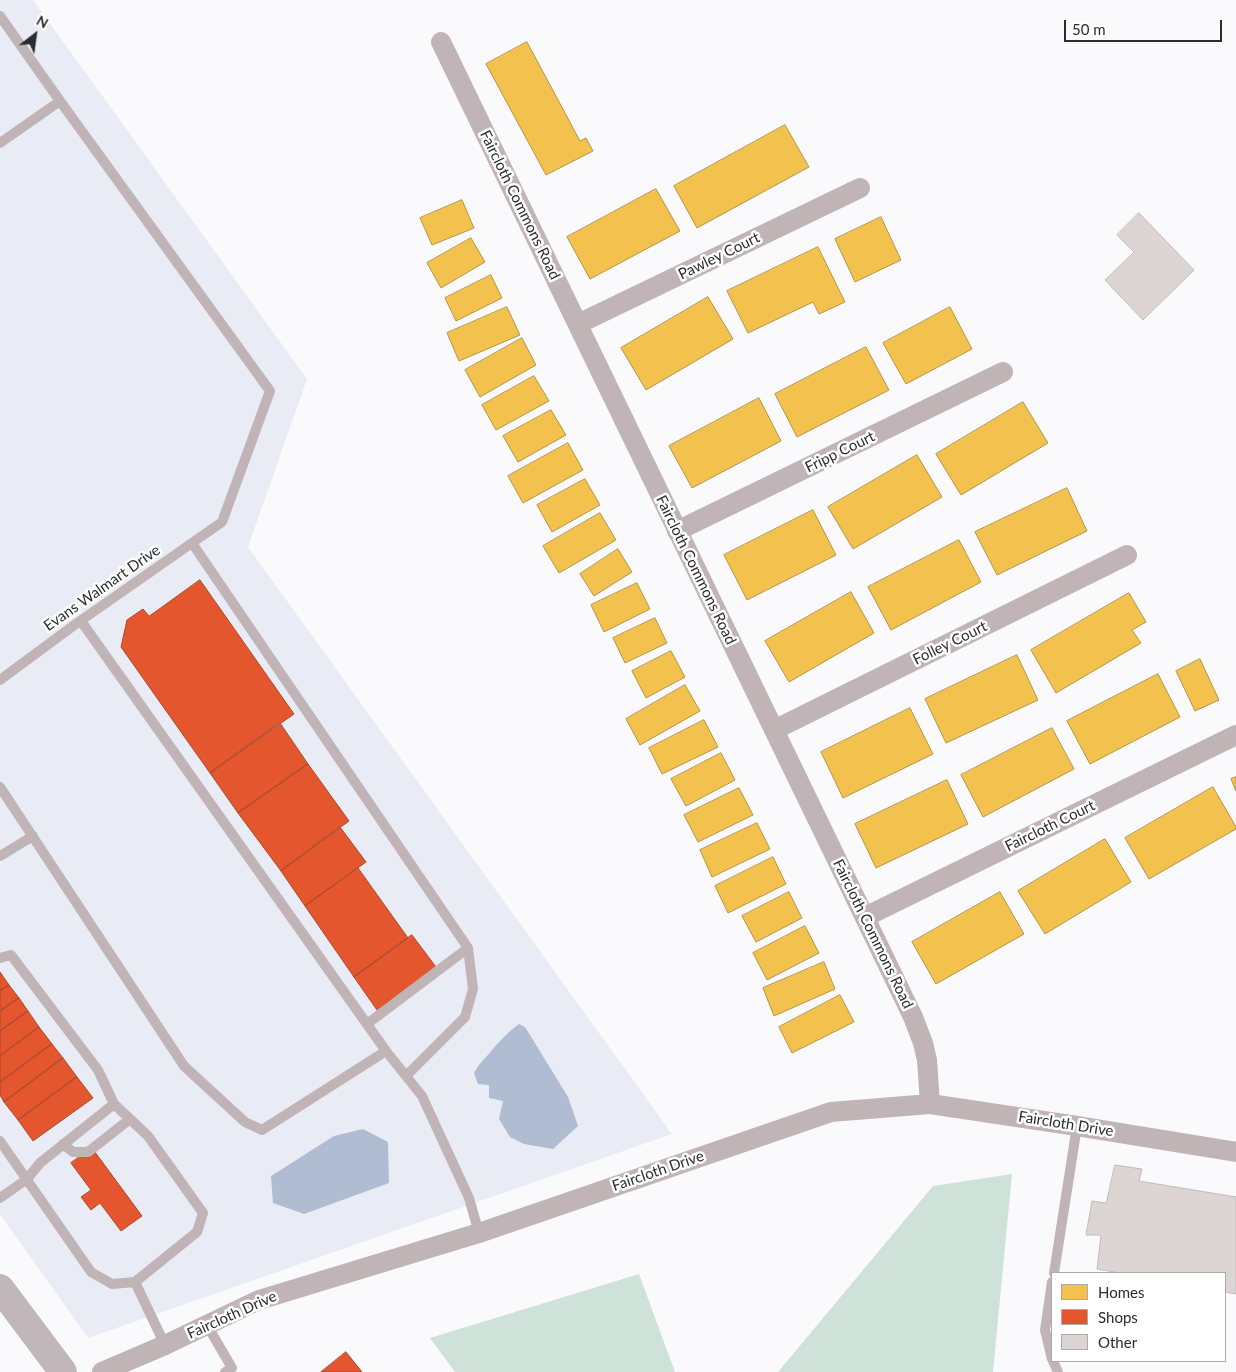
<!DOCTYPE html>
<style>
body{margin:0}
#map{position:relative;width:1236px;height:1372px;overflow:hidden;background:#fafafd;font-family:Lato,sans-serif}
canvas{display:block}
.legend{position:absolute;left:1051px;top:1272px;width:175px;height:90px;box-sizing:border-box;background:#fff;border:1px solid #aaabac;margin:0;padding:6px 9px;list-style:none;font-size:15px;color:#2b2c30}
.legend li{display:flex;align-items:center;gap:10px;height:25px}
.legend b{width:25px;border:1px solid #aaabac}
.north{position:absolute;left:10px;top:10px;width:50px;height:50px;-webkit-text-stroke:4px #fff;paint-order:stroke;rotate:30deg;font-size:14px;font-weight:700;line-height:20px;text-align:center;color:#2b2c30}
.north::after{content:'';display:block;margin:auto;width:18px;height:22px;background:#2b2c30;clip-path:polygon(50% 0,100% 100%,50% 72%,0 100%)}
.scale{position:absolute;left:1064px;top:20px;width:158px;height:22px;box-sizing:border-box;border:2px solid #2b2c30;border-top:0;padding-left:6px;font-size:15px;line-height:18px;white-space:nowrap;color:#2b2c30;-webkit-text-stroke:4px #fff;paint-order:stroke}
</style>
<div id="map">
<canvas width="1236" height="1372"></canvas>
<ul class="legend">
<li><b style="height:14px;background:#f2c14e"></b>Homes</li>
<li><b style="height:14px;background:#e4572e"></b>Shops</li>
<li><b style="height:14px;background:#dcd5d3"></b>Other</li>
</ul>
<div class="north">N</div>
<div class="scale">50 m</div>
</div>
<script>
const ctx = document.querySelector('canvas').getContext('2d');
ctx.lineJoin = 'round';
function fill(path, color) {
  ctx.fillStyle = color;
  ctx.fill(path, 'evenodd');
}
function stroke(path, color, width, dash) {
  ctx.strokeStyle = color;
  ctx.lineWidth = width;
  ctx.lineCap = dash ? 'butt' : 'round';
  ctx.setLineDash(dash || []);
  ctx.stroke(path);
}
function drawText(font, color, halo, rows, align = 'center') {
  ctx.font = font + ' Lato,sans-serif';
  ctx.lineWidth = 5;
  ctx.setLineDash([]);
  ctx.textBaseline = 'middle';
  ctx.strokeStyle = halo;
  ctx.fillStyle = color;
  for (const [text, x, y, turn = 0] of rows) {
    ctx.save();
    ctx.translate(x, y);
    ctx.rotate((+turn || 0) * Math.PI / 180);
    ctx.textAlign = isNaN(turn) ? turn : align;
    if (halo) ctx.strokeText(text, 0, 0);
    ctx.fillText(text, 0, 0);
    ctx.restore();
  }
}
const built = new Path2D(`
 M0,0H33L307,379L248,547L672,1134L88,1338L0,1214Z`);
const forest = new Path2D(`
 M1012,1174L993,1372H778L933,1186Z
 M639,1274L675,1372H455L430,1338Z`);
const water = new Path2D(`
 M519,1024L525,1027L568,1097L578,1126L553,1149L524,1144L510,1137L499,1119L503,1101L489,1098V1085L478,1084L474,1073C479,1063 486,1058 492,1050C502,1039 507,1033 519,1024Z
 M363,1129L388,1142L389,1183L304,1214L273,1203L271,1176L334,1136Z`);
const homes = new Path2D(`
 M527,42L580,141L586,138L593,151L546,175L486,64Z
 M785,125L809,167L697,228L674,186Z
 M656,189L680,231L590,279L567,237Z
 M462,200L474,228L432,245L420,218Z
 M881,217L901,260L855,282L835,239Z
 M471,238L485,262L441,288L427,263Z
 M818,247L845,302L819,314L813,302L748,333L727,291Z
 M491,275L502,298L456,321L445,298Z
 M708,297L733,339L646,390L621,348Z
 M507,307L520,335L459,361L447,333Z
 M950,307L972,349L906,384L883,343Z
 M522,338L536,365L480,397L465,370Z
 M866,347L889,390L797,437L775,394Z
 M534,376L549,401L496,430L482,405Z
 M759,398L781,441L692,488L669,446Z
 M1023,402L1048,443L961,495L936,454Z
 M551,410L566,435L518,462L503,436Z
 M568,443L583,470L523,503L508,476Z
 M917,455L942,497L853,549L828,507Z
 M585,479L600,505L552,532L537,505Z
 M1067,488L1087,531L997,575L975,532Z
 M813,510L836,555L747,600L724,555Z
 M600,513L616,540L559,573L543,546Z
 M959,540L981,582L891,630L868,587Z
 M618,549L632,572L594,596L580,574Z
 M637,583L650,609L604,632L591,605Z
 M851,592L874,633L789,682L765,641Z
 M1129,593L1146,622L1132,630L1141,643L1056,693L1031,650Z
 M655,618L667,643L625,663L613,638Z
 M671,651L685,677L646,698L632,671Z
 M1017,655L1038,700L946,743L925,699Z
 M1200,659L1219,700L1195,711L1176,671Z
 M1158,674L1180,717L1090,764L1067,721Z
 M685,685L700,711L640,745L626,719Z
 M910,708L933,754L843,798L821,752Z
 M704,720L718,747L662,774L649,748Z
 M1052,728L1074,769L983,817L961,775Z
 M721,753L735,780L686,806L671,779Z
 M1236,777V791L1231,779Z
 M947,780L968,824L876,868L855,824Z
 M1213,787L1236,827V829L1149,879L1125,838Z
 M739,788L753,815L698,842L684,815Z
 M757,823L770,849L712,877L700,850Z
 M1105,839L1131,882L1045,934L1018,891Z
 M773,857L786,884L728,913L715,886Z
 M789,892L802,918L756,942L742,916Z
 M1000,892L1024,934L936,984L912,942Z
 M805,926L819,953L767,980L753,953Z
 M824,962L835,989L774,1016L763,988Z
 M840,995L854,1022L792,1053L779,1027Z`);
const shops = new Path2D(`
 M200,580L294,714L210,773L121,647L127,620L143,609L149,616Z
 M280,723L308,764L238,813L210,773Z
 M308,764L349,821L281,871L238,813Z
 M340,827L366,862L305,906L281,871Z
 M358,868L408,938L354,977L305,906Z
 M412,935L436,967L377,1010L354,977Z
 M0,972L9,985L0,991Z
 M9,985L19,998L0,1011V991Z
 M19,998L28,1011L0,1031V1011Z
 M28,1011L39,1027L0,1056V1031Z
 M39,1027L52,1044L0,1082V1056Z
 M52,1044L63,1058L4,1102L0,1095V1082Z
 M63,1058L77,1077L18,1120L4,1102Z
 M77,1077L93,1098L33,1141L18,1120Z
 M92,1148L142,1216L121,1231L100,1203L91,1210L81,1197L91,1190L71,1163Z
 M346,1352L362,1372H321Z`);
const building = new Path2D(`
 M1139,213L1194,270L1143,320L1105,280L1134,252L1117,235Z
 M1115,1165L1142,1169L1139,1181L1236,1197V1294L1225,1292V1273H1120L1097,1269L1101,1235H1086L1092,1201L1106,1203Z`);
const lane = new Path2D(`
 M0,16L60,101
 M0,143L60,101L270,391L222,522L73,626L0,680
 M192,543L468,948L473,989L465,1017L406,1076
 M0,787L184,1066L245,1122L262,1130L386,1051L81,621
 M0,856L33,836
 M0,958L11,955L98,1070L114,1104
 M367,1024L468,948
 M386,1051L422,1096L469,1198L479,1233
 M0,1141L91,1272L112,1284L135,1282L197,1232L203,1213L148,1136L114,1104L40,1163L27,1179L0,1198
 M63,1144L73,1152H88L130,1119
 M1054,1273L1077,1126
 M135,1282L165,1345
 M1052,1282L1045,1330L1052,1359
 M207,1325L232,1368L225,1372
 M1053,1361L1058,1372`);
const street = new Path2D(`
 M441,42L913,1017L923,1043L927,1060L930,1104
 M578,324L860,188
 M677,531L1003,372
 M774,730L1127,555
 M865,917L1236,735
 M102,1372L165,1345L259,1300L479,1233L831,1112L930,1104L1077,1126L1236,1152`);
const primary = new Path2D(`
 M0,1288L63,1372`);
const streetNames = [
 ["Faircloth Commons Road",520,205,64],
 ["Pawley Court",719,256,-26],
 ["Fripp Court",840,452,-26],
 ["Faircloth Commons Road",696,570,64],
 ["Evans Walmart Drive",102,588,-35],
 ["Folley Court",950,643,-26],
 ["Faircloth Court",1050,826,-26],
 ["Faircloth Commons Road",873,934,64],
 ["Faircloth Drive",1066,1124,9],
 ["Faircloth Drive",658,1171,-19],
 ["Faircloth Drive",232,1315,-24]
];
fill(built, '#eaecf5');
fill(forest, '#cfe2d9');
fill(water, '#afbcd1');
fill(homes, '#f2c14e');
stroke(homes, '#b69445', 1);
fill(shops, '#e4572e');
stroke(shops, '#ac4a2f', 1);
fill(building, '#dcd5d3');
stroke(building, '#bebcbc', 1);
stroke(lane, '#c0b4b7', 10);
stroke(street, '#c0b4b7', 20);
stroke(primary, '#c1b6ba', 28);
drawText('15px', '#2b2c30', '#fff', streetNames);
</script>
